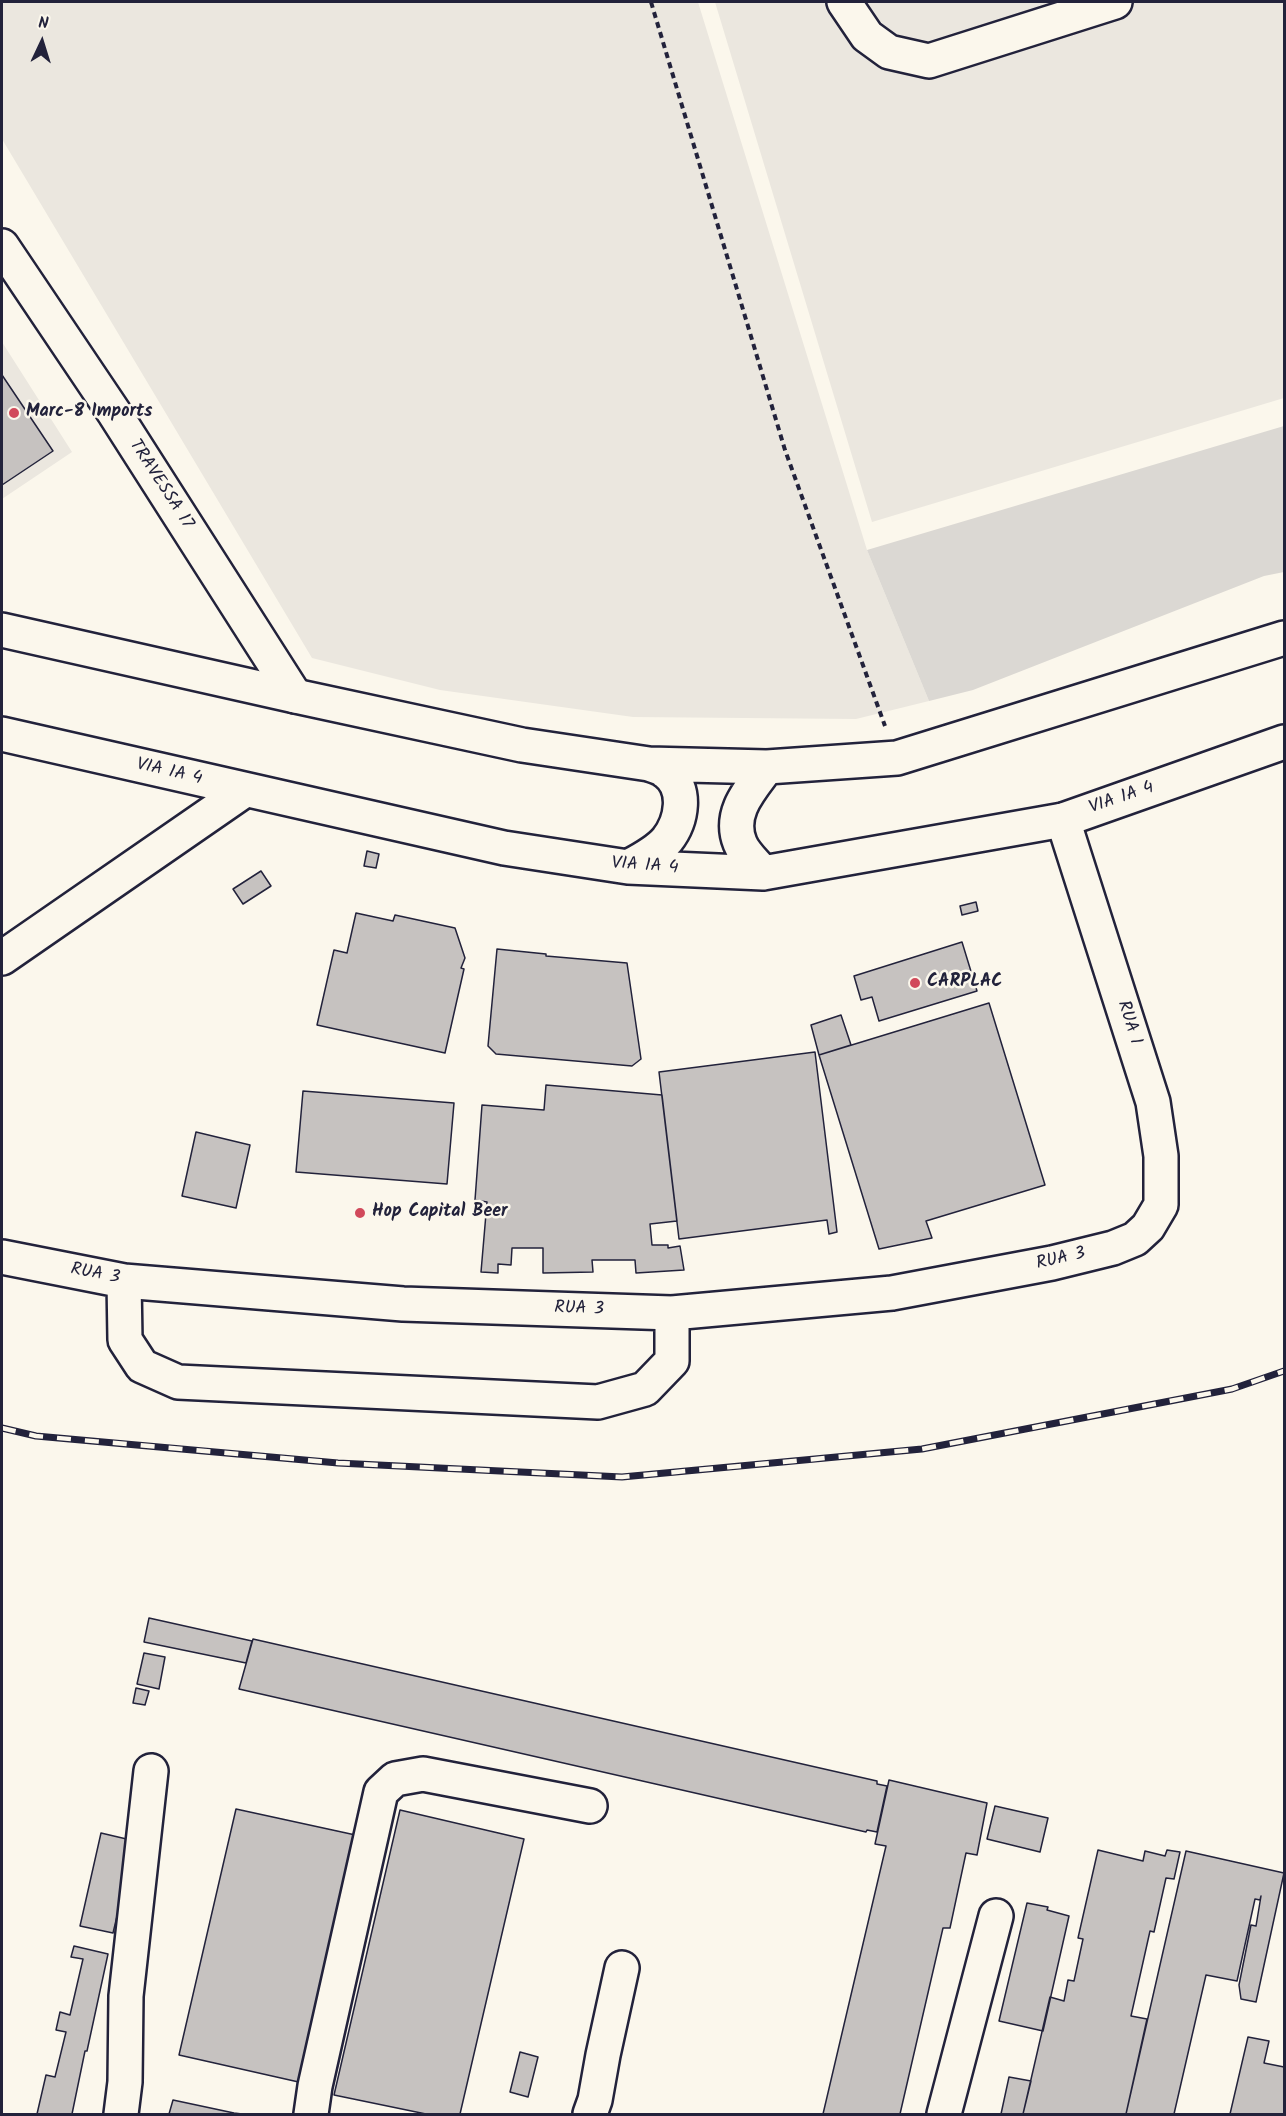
<!DOCTYPE html>
<style>
body{margin:0}
#map{position:relative;width:1286px;height:2116px;overflow:hidden;background:#fbf7ec;font-family:Kalam,sans-serif}
canvas{display:block}
.frame{position:absolute;inset:0;border:3px solid #22223b;pointer-events:none}
.north{position:absolute;left:12px;top:12px;width:60px;height:60px;-webkit-text-stroke:4px #fbf7ec;paint-order:stroke;rotate:4deg;font-size:16px;font-weight:700;line-height:24px;text-align:center;color:#22223b}
.north::after{content:'';display:block;margin:auto;width:21px;height:27px;background:#22223b;clip-path:polygon(50% 0,100% 100%,50% 72%,0 100%)}
</style>
<div id="map">
<canvas width="1286" height="2116"></canvas>
<div class="frame"></div>
<div class="north">N</div>
</div>
<script>
const ctx = document.querySelector('canvas').getContext('2d');
ctx.lineJoin = 'round';
function fill(path, color) {
  ctx.fillStyle = color;
  ctx.fill(path, 'evenodd');
}
function stroke(path, color, width, dash) {
  ctx.strokeStyle = color;
  ctx.lineWidth = width;
  ctx.lineCap = dash ? 'butt' : 'round';
  ctx.setLineDash(dash || []);
  ctx.stroke(path);
}
function drawText(font, color, halo, rows, align = 'center') {
  ctx.font = font + ' Kalam,sans-serif';
  ctx.lineWidth = 5;
  ctx.setLineDash([]);
  ctx.textBaseline = 'middle';
  ctx.strokeStyle = halo;
  ctx.fillStyle = color;
  for (const [text, x, y, turn = 0] of rows) {
    ctx.save();
    ctx.translate(x, y);
    ctx.rotate((+turn || 0) * Math.PI / 180);
    ctx.textAlign = isNaN(turn) ? turn : align;
    if (halo) ctx.strokeText(text, 0, 0);
    ctx.fillText(text, 0, 0);
    ctx.restore();
  }
}
const built = new Path2D(`
 M2,2H698L867,550L929,701L856,719L633,717L440,690L312,658L2,139Z
 M715,2H1284V398L872,522Z
 M2,342L72,452L2,499Z`);
const green = new Path2D(`
 M1284,426V572L1264,576L973,690L929,701L867,550Z`);
const building = new Path2D(`
 M2,375L53,451L2,485Z
 M367,851L379,854L376,868L364,866Z
 M261,871L271,886L243,904L233,889Z
 M976,902L978,911L962,915L960,906Z
 M356,913L393,921L395,915L455,928L465,958L461,968L464,969L445,1053L317,1025L334,950L347,953Z
 M962,942L977,991L879,1021L872,997L861,1000L854,976Z
 M497,949L546,954V956L627,963L641,1059L632,1066L496,1054L488,1046Z
 M989,1003L1045,1185L926,1221L932,1238L879,1249L819,1055Z
 M841,1015L851,1045L819,1055L811,1025Z
 M815,1052L837,1232L829,1234L827,1220L679,1239L659,1072Z
 M546,1085L662,1095L677,1221L650,1224L652,1245H668V1248L680,1246L684,1270L636,1273L635,1260H592L593,1272L543,1273V1248H512L511,1265L498,1264V1273L481,1272L487,1202L475,1200L482,1105L544,1110Z
 M303,1091L454,1103L447,1184L296,1172Z
 M196,1132L250,1145L236,1208L182,1196Z
 M149,1618L252,1641L246,1663L144,1642Z
 M253,1639L877,1781V1784L887,1786L877,1832L867,1830L866,1832L239,1689Z
 M144,1653L165,1657L159,1689L137,1684Z
 M136,1688L149,1691L145,1705L133,1703Z
 M889,1780L987,1803L977,1855L966,1853L950,1928H943L900,2114H823L886,1846L875,1844Z
 M995,1806L1048,1818L1040,1852L987,1839Z
 M236,1809L360,1836L303,2083L179,2055Z
 M400,1810L524,1839L460,2114H426L334,2095Z
 M101,1833L135,1841L113,1933L80,1926Z
 M1098,1850L1143,1861L1145,1851L1165,1856L1167,1850L1180,1852L1174,1879L1166,1878L1154,1932L1150,1931L1131,2016L1147,2019L1126,2114H1023L1050,1997L1064,2001L1068,1980L1074,1981L1083,1939L1078,1938Z
 M1186,1851L1284,1873L1256,2002L1241,1999L1239,1985L1251,1925L1256,1926L1261,1896L1260,1900L1255,1899L1237,1981L1206,1975L1174,2114H1126Z
 M1027,1903L1048,1907L1047,1910L1069,1916L1043,2031L999,2021Z
 M74,1946L108,1954L87,2051H85L72,2114H37L46,2075L55,2077L66,2032L56,2030L60,2012L70,2015L83,1959L71,1957Z
 M1248,2037L1269,2041L1264,2063L1284,2067V2114H1230Z
 M520,2052L538,2057L528,2097L510,2092Z
 M1009,2077L1031,2081L1023,2114H1001Z
 M173,2100L234,2113L242,2114H169Z`);
const path = new Path2D(`
 M651,2L785,450L885,726`);
const minor = new Path2D(`
 M844,2L867,36L889,52L929,61L1115,2
 M2,246L115,414L295,696
 M2,958L245,790
 M2,1257L124,1281L403,1304L672,1313L892,1293L1052,1263L1113,1248L1135,1239L1148,1227L1161,1205V1156L1153,1102L1063,820
 M124,1281L125,1340L142,1366L178,1382L598,1402L645,1389L672,1361V1313
 M121,2114L125,2082L126,1996L151,1771
 M311,2114L315,2086L381,1792L395,1779L423,1774L590,1806
 M590,2114L595,2100L603,2055L622,1968
 M944,2114L996,1916`);
const major = new Path2D(`
 M2,630L295,696L522,745L649,764L767,767L897,758L1284,638
 M2,734L504,848L628,867L763,873L1063,820L1284,742
 M628,867C641,860 657,852 667,840C682,821 688,788 666,772C662,768 654,766 649,764
 M763,873C756,864 744,854 740,843C728,813 750,790 767,767`);
const rail = new Path2D(`
 M2,1428L36,1436L338,1463L622,1477L922,1449L1232,1389L1284,1371`);
const markers = [
 [14,413,6,"#d1495b"],
 [915,983,6,"#d1495b"],
 [360,1213,6,"#d1495b"]
];
const poiNames = [
 ["Marc-8 Imports",26,413],
 ["CARPLAC",927,983],
 ["Hop Capital Beer",372,1213]
];
const streetNames = [
 ["TRAVESSA 17",160,485,57],
 ["VIA 1A 4",169,773,13],
 ["VIA 1A 4",1122,799,-19],
 ["VIA 1A 4",645,867,4],
 ["RUA 1",1128,1023,72],
 ["RUA 3",1061,1260,-13],
 ["RUA 3",95,1275,11],
 ["RUA 3",579,1310,2]
];
fill(built, '#ebe7df');
fill(green, '#dbd8d3');
fill(building, '#c6c2c0');
stroke(building, '#22223b', 1.5);
stroke(minor, '#22223b', 38);
stroke(major, '#22223b', 38);
stroke(path, '#22223b', 4, [6, 4.5]);
stroke(minor, '#fbf7ec', 33);
stroke(major, '#fbf7ec', 33);
stroke(rail, '#22223b', 7);
stroke(rail, '#fbf7ec', 4.5, [14]);
for (const [x, y, r, color] of markers) {
  const dot = new Path2D();
  dot.arc(x, y, r, 0, 2 * Math.PI);
  ctx.fillStyle = color;
  ctx.fill(dot);
  stroke(dot, '#fbf7ec', 2);
}
drawText('bold 18px', '#22223b', '#fbf7ec', poiNames, 'left');
drawText('18px', '#22223b', '#fbf7ec', streetNames);
</script>
